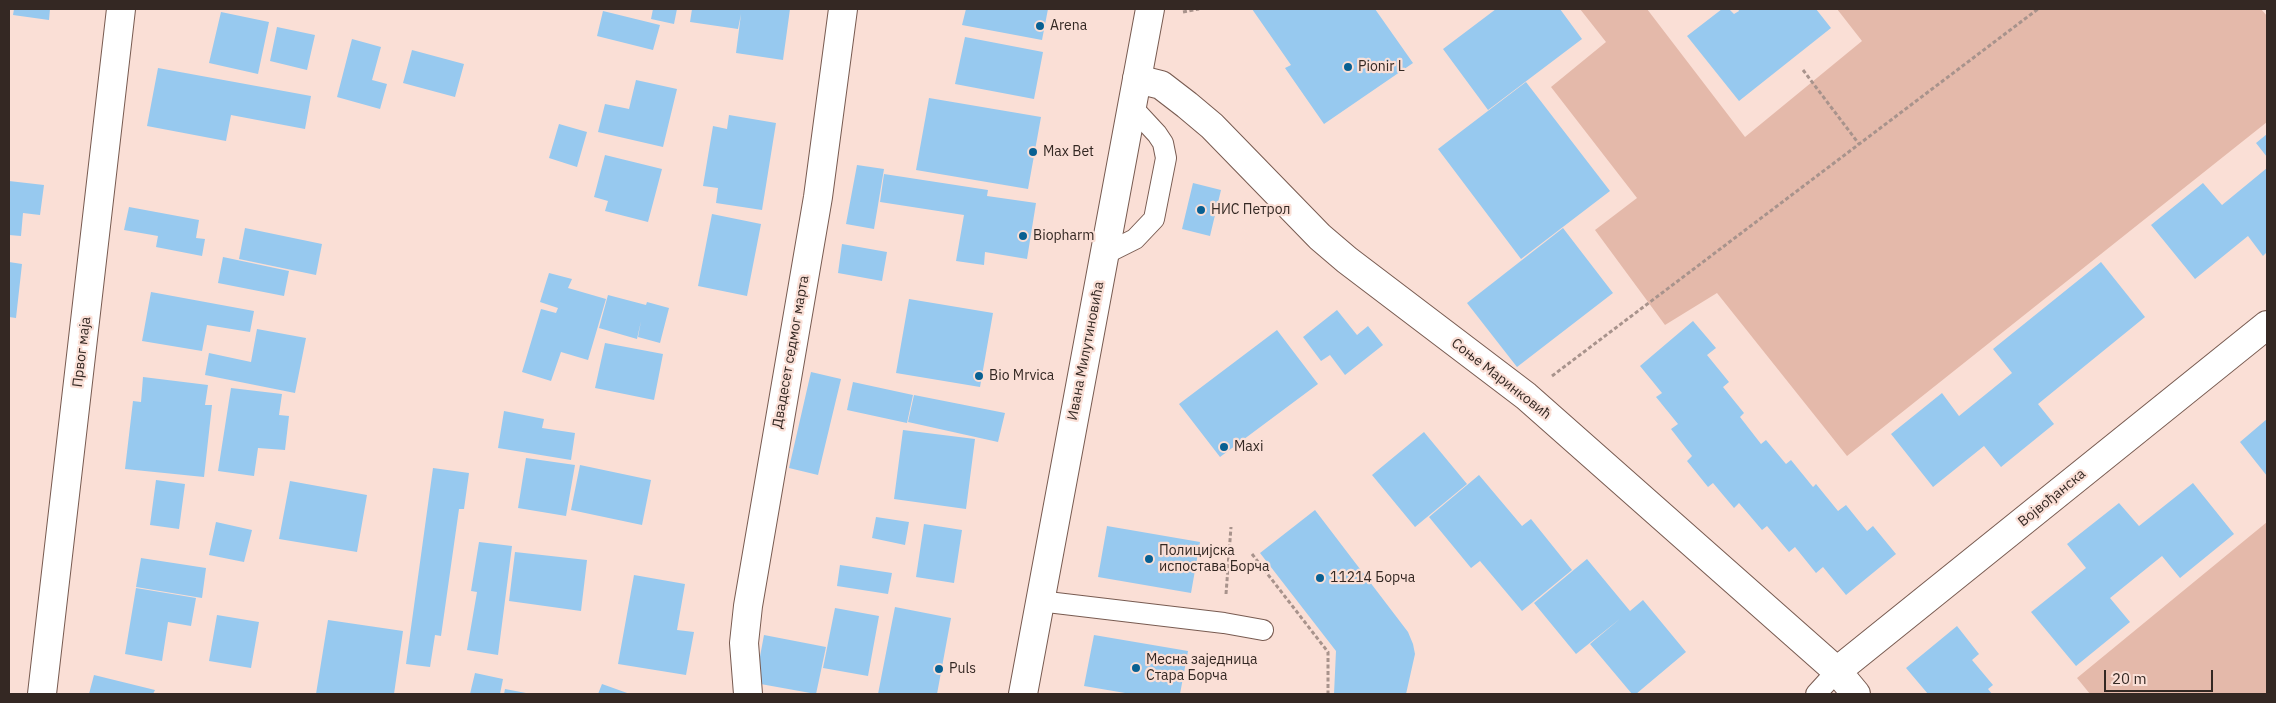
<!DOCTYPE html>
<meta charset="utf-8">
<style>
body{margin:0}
#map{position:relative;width:2276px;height:703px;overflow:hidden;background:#fadfd6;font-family:"IBM Plex Sans",sans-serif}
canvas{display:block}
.frame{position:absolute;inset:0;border:10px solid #342823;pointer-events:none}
.scale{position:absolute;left:2104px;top:670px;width:109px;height:22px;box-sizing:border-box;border:2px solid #342823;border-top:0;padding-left:6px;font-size:15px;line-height:18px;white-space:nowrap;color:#342823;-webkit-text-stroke:4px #fadfd6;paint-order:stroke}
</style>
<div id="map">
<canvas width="2276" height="703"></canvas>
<div class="frame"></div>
<div class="scale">20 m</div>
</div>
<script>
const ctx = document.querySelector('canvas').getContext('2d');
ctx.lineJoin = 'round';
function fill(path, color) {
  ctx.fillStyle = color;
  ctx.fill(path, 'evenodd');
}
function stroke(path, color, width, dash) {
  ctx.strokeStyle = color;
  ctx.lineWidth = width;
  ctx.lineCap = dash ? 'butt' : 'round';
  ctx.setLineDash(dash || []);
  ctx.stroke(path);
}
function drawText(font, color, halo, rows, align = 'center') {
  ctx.font = font + ' "IBM Plex Sans",sans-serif';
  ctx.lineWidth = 4.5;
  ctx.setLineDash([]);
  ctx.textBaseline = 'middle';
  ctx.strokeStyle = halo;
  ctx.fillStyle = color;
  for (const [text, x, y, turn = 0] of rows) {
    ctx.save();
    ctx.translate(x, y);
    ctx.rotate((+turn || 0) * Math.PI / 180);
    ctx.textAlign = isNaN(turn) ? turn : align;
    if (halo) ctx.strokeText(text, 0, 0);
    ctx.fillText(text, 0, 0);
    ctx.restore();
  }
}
const green = new Path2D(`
 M1580,9H1647L1745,137L1862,41L1837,9H2261L2267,16V122L1847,456L1717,293L1665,325L1595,230L1637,198L1551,87L1606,42Z
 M2267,522V694H2090L2077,678Z`);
const building = new Path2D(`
 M14,9H50L49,20L13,15Z
 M653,9H677L674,24L651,19Z
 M692,9H790L783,60L736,53L741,14L738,29L690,22Z
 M966,9H1048L1042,40L962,25Z
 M1252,9H1375L1413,63L1324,124L1285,68L1291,65Z
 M1496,9H1560L1582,39L1488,110L1443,49Z
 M1722,9H1729L1734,14L1739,11L1738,9H1816L1831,28L1739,101L1687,36Z
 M603,11L660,25L653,50L597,36Z
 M221,12L269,22L258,74L209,63Z
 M277,27L315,35L307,70L270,61Z
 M965,37L1043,52L1034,99L955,84Z
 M352,39L381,47L372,80L387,84L380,109L337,97Z
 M412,50L464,64L455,97L403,83Z
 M158,68L311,96L305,129L231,115L226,141L147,126Z
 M636,80L677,89L663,147L598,132L605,104L629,109Z
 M1526,82L1610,191L1521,259L1438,149Z
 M929,98L1041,117L1028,189L916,170Z
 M729,115L776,123L762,210L716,203L718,188L703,186L713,126L727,129Z
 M559,124L587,132L577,167L549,158Z
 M2267,134V157L2256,143Z
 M605,155L662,169L648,222L605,211L608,201L594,197Z
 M857,165L884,169L874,229L846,224Z
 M2267,168V252L2263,256L2248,236L2195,279L2151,225L2203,183L2222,205Z
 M884,174L988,190L987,196L1036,203L1027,259L985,252L984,265L956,261L964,215L880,202Z
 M9,181L44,185L40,215L23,213L21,236L9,235Z
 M1193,183L1221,190L1210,236L1182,229Z
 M129,207L199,220L196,238L205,239L202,256L156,247L158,236L124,230Z
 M712,214L761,224L747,296L698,286Z
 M245,228L322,244L316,275L239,259Z
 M1563,228L1613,293L1517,367L1467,303Z
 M842,244L887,252L882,281L838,273Z
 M223,257L289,271L284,296L218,283Z
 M9,262L22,264L16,318L9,317Z
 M2101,262L2145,317L2038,404L2054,424L2001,467L1984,446L1933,487L1891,434L1942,393L1959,416L2012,373L1993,349Z
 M549,273L572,279L568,288L606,299L588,360L561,352L551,381L522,372L541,309L556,313L558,308L540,302Z
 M151,292L254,311L250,332L207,325L202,351L142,341Z
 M608,295L646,305L647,302L669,308L660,343L638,337L641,321L637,339L599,328Z
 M909,299L993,313L980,387L896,373Z
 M1337,310L1357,335L1368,326L1383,345L1345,375L1330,355L1321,361L1303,337Z
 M1693,321L1716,348L1707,355L1729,382L1723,387L1744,413L1740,417L1761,444L1766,440L1786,464L1791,460L1813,487L1816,484L1838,511L1846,505L1867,531L1873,526L1896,554L1846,595L1823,567L1816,573L1795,547L1789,552L1767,526L1762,530L1739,503L1734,508L1713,483L1708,487L1687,461L1692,456L1671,429L1678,424L1656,397L1662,393L1640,366Z
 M257,329L306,338L295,393L205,375L209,353L251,362Z
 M1277,330L1318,384L1220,457L1179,404Z
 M605,343L663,354L654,400L595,388Z
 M811,372L841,379L818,475L789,468Z
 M143,377L208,385L205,405H212L204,477L125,469L133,401L141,402Z
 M853,382L913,395L907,423L847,410Z
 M231,388L282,394L279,415L289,416L285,450L258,448L254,476L218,471Z
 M914,395L1005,413L998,442L908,422Z
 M504,411L544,419L542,428L575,433L571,460L498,448Z
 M2267,419V476L2240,442Z
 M903,430L975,439L966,509L894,499Z
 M1424,432L1467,484L1415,527L1372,475Z
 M526,458L575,465L566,516L518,508Z
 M580,465L651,480L642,525L571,510Z
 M433,468L469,473L464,509H459L441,636L435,635L430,667L406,664Z
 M1479,475L1522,526L1531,519L1572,570L1522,611L1480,561L1471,568L1429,517Z
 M156,480L185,484L179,529L150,525Z
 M290,481L367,495L357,552L279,539Z
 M2193,483L2234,534L2180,578L2162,556L2110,598L2130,622L2076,666L2031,612L2086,568L2067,544L2119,503L2139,526Z
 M1315,510L1408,632L1413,644L1415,654L1406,694H1334L1336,651L1260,553Z
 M876,517L909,522L905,545L872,538Z
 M216,522L252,530L244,562L209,555Z
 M924,524L962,530L954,583L916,577Z
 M1107,526L1200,542L1191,593L1098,577Z
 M479,542L512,546L498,655L467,650L477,592L471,591Z
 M515,552L587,560L581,611L509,601Z
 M141,558L206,568L202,598L136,587Z
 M1587,559L1630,611L1643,600L1686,652L1636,694H1632L1590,644L1621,618L1576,654L1534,603Z
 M840,565L892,573L888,594L837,586Z
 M634,575L685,584L677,630L694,632L686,675L618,664Z
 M136,588L196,598L191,626L168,622L162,661L125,654Z
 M895,607L951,618L937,694H878Z
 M835,608L879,616L868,676L823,668Z
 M217,615L259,622L251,668L209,661Z
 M328,620L403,631L394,694H316Z
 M1957,626L1979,654L1972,660L1993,685L1988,689L1992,694H1928L1906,668Z
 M764,635L826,647L816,694L755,683Z
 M1094,635L1188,651L1180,694H1131L1084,686Z
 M475,673L503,679L500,694H470Z
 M94,675L155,690L153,694H89Z
 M602,684L630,694H598Z
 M505,689L526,693V694H504Z`);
const path = new Path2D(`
 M1183,12L1199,9
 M1803,70L1859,144
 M1552,376L2038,9
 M1252,554L1328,652V694
 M1226,594L1231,527`);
const service = new Path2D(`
 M1105,254L1135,239L1154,219L1166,158L1163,143L1157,134L1132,107
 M1039,601L1224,623L1263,630
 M1816,694L1837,671`);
const minor = new Path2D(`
 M1137,79L1161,85L1187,105L1212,126L1320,237L1347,260L1526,396L1837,671L1856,694
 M1837,671L2267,325
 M42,694L121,9
 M748,694L744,643L748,606L818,197L843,9`);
const tertiary = new Path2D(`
 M1023,694L1150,9`);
const markers = [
 [1040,26,5,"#086092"],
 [1348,67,5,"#086092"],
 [1033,152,5,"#086092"],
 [1201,210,5,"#086092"],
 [1023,236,5,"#086092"],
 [979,376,5,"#086092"],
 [1224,447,5,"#086092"],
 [1149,559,5,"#086092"],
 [1320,578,5,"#086092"],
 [1136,668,5,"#086092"],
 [939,669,5,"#086092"]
];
const poiNames = [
 ["Arena",1050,26],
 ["Pionir L",1358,67],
 ["Max Bet",1043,152],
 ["НИС Петрол",1211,210],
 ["Biopharm",1033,236],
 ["Bio Mrvica",989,376],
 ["Maxi",1234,447],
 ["Полицијска",1159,551],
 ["испостава Борча",1159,567],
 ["11214 Борча",1330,578],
 ["Месна заједница",1146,660],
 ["Стара Борча",1146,676],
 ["Puls",949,669]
];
const streetNames = [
 ["Ивана Милутиновића",1086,351,-79],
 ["Првог маја",82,352,-83],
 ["Двадесет седмог марта",791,352,-80],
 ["Соње Маринковић",1501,379,38],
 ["Војвођанска",2052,498,-39]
];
fill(green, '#e4b9aa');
fill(building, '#97c9ef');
stroke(service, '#785b51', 22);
stroke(minor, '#785b51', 30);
stroke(tertiary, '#785b51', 30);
stroke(path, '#a8938c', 3, [4, 2.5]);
stroke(service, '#fff', 20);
stroke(minor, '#fff', 28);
stroke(tertiary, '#fff', 28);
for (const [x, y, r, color] of markers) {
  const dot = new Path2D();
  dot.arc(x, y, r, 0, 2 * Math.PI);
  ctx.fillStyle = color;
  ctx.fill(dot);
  stroke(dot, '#fadfd6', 2);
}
drawText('14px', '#342823', '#fadfd6', poiNames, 'left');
drawText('14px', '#342823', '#fadfd6', streetNames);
</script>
